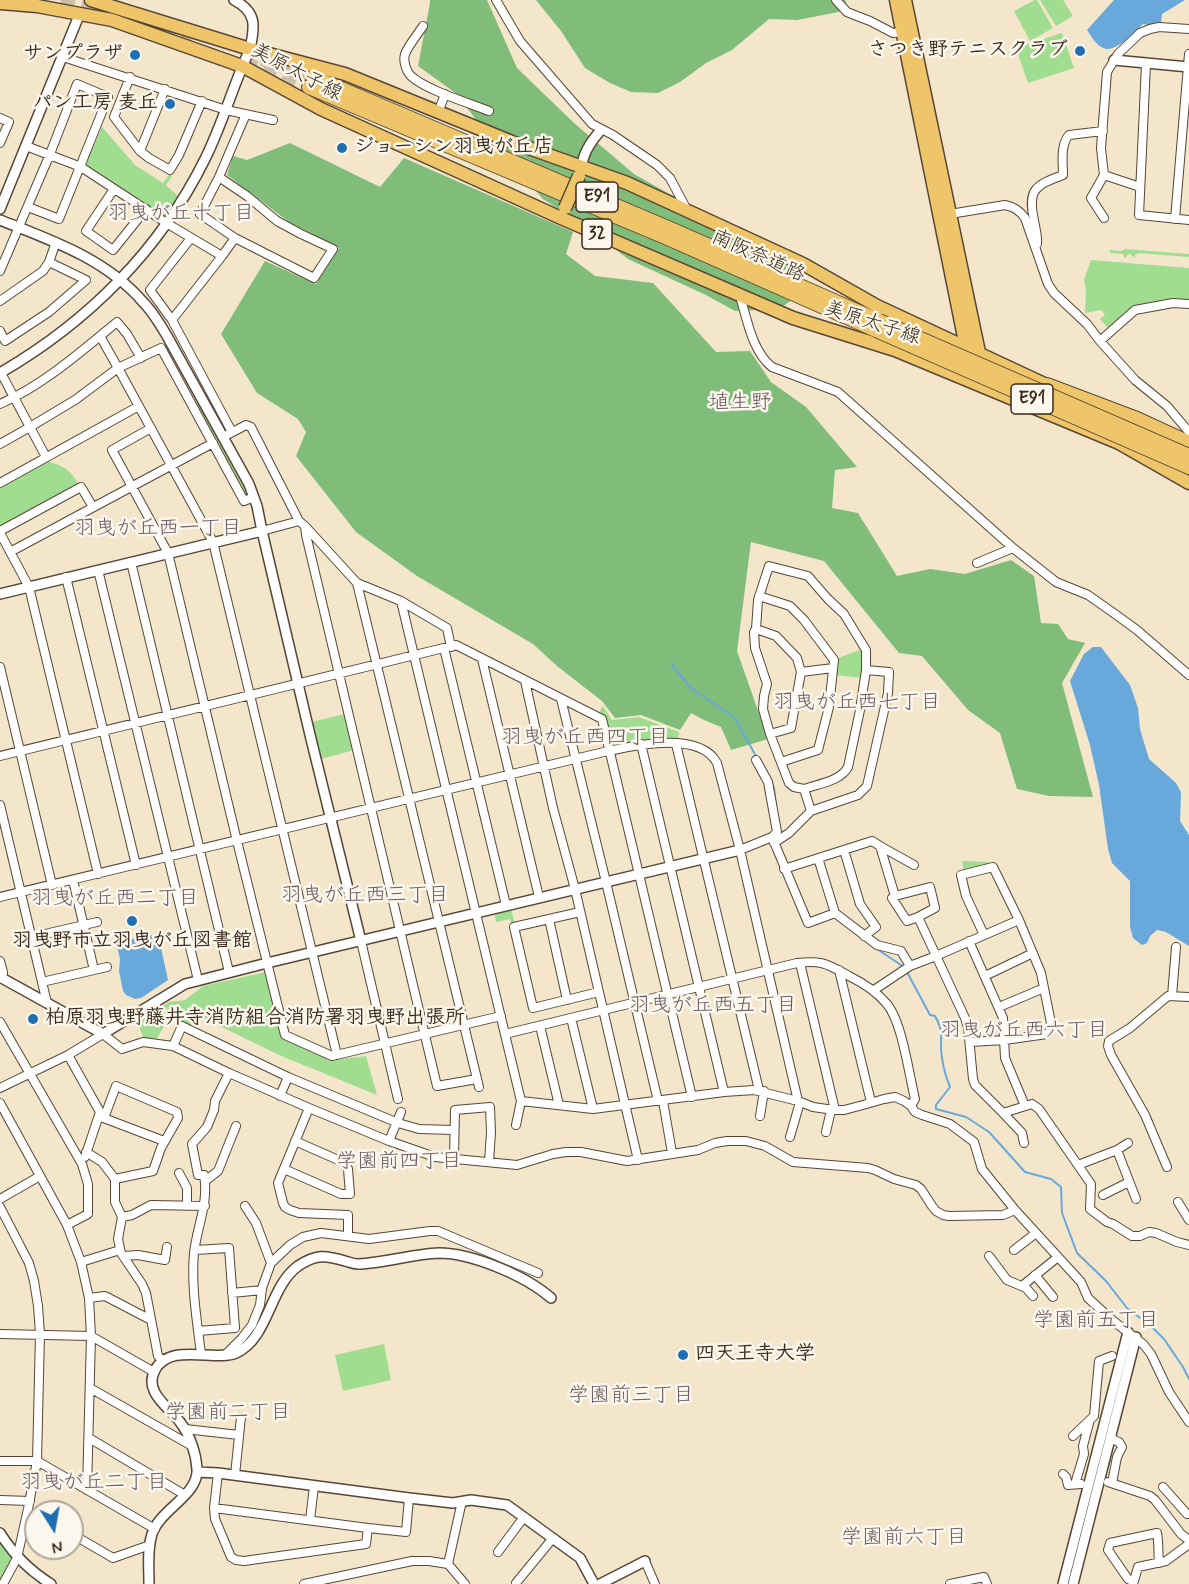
<!DOCTYPE html>
<meta charset="utf-8">
<style>
body{margin:0}
#map{position:relative;width:1189px;height:1584px;overflow:hidden;background:#f3e6cb;font-family:Mynerve,sans-serif}
canvas{display:block}
.north{position:absolute;left:24px;top:1500px;width:60px;height:60px;box-sizing:border-box;background:#fbf7ec;border:2px solid #aea59a;border-radius:50%;rotate:169deg;font-size:16px;font-weight:700;line-height:24px;text-align:center;color:#3b2a1e}
.north::after{content:'';display:block;margin:auto;width:21px;height:27px;background:#1f6fb2;clip-path:polygon(50% 0,100% 100%,50% 72%,0 100%)}
</style>
<div id="map">
<canvas width="1189" height="1584"></canvas>
<div class="north">N</div>
</div>
<script>
const ctx = document.querySelector('canvas').getContext('2d');
ctx.lineJoin = 'round';
function fill(path, color) {
  ctx.fillStyle = color;
  ctx.fill(path, 'evenodd');
}
function stroke(path, color, width, dash) {
  ctx.strokeStyle = color;
  ctx.lineWidth = width;
  ctx.lineCap = dash ? 'butt' : 'round';
  ctx.setLineDash(dash || []);
  ctx.stroke(path);
}
function drawText(font, color, halo, rows, align = 'center') {
  ctx.font = font + ' Mynerve,"Klee One",sans-serif';
  ctx.lineWidth = 5;
  ctx.setLineDash([]);
  ctx.textBaseline = 'middle';
  ctx.strokeStyle = halo;
  ctx.fillStyle = color;
  for (const [text, x, y, turn = 0] of rows) {
    ctx.save();
    ctx.translate(x, y);
    ctx.rotate((+turn || 0) * Math.PI / 180);
    ctx.textAlign = isNaN(turn) ? turn : align;
    if (halo) ctx.strokeText(text, 0, 0);
    ctx.fillText(text, 0, 0);
    ctx.restore();
  }
}
const green = new Path2D(`
 M1035,0H1037L1053,28L1030,41L1014,11Z
 M1040,0H1063L1073,16L1056,26Z
 M1062,33L1074,68L1028,83L1016,48Z
 M102,127L135,165L163,183L169,174L172,176L166,185L180,198L166,219L85,166Z
 M1125,249L1189,254V257L1138,253L1135,255V258L1130,254H1128L1126,258L1124,257L1123,254L1110,253V250L1121,251Z
 M1091,260L1189,268V301L1134,308L1110,330L1100,319L1105,315L1101,310L1085,313L1086,289L1084,280Z
 M197,405H201L250,494L245,498L196,408Z
 M45,461C63,465 70,469 79,485L0,527V488Z
 M862,649L865,652L863,678L835,675L836,659Z
 M603,706L612,720L639,717L679,732L678,741L614,748L610,746L598,714Z
 M345,714L354,750L321,759L311,722Z
 M962,861L989,862L990,866L964,872Z
 M511,908L515,925L511,926L510,919L496,922L494,912Z
 M266,972L283,1038L333,1060L366,1056L377,1095L279,1055L197,1015L190,1026L169,1017L156,1040L144,1039L137,1022L169,1002L185,1000L203,986Z
 M384,1344L391,1380L343,1391L335,1355Z
 M0,1537L15,1558L3,1579L0,1578Z`);
const forest = new Path2D(`
 M430,0H487L517,68L574,123L634,174L801,268L803,292L782,307L757,310L735,311L706,295L628,259L587,227L543,199L494,144L457,94L418,66L430,3Z
 M536,0H845L849,10L797,20L769,19L732,50L706,63L680,82L658,93L631,92L610,83L585,68L561,31Z
 M290,143L380,187L404,158L573,232L566,254L595,276L653,283L716,352L750,351L771,382L806,407L857,467L835,470L832,508L858,513L897,576L930,569L965,574L1011,560L1034,576L1041,623L1058,624L1068,639L1085,643L1062,683L1093,797L1049,796L1017,789L1000,733L968,710L922,656L899,653L824,561L751,542L737,651L768,739L731,750L721,727L704,720L691,713L680,730L641,715L615,718L602,701L557,666L533,644L417,576L356,532L296,456L306,432L298,419L257,393L221,334L265,261L316,284L339,248L289,222L227,175L233,156L247,160Z`);
const water = new Path2D(`
 M1114,0H1185L1162,14L1161,24L1153,26L1143,24C1135,31 1115,54 1103,48C1096,45 1091,36 1087,30Z
 M1093,647H1101L1130,685L1138,708L1140,729L1149,759L1176,783L1181,792L1180,821L1189,835V946L1166,932L1157,930L1150,936L1147,943L1142,945L1133,938L1130,927V881L1112,863L1108,849L1099,785L1090,745L1070,681L1084,654Z
 M158,934L168,980L141,998L135,999L126,995L123,991L119,971L120,959L116,942Z`);
const stream = new Path2D(`
 M672,665L691,688L735,718L757,758
 M772,784L774,788L776,805
 M874,947L904,967
 M907,972L930,1015L935,1016C943,1031 941,1033 941,1049C942,1063 945,1075 950,1087L936,1105V1109L966,1117L989,1132L1025,1172L1051,1179L1061,1187L1062,1213L1077,1253L1106,1281L1127,1308L1152,1327L1164,1339L1183,1367L1189,1379`);
const motorwayTunnel = new Path2D(`
 M61,0L192,37
 M242,52L313,77
 M243,63L309,87`);
const minor = new Path2D(`
 M496,0L520,41L592,124L613,135L657,165L670,178L687,210
 M836,0L847,12L857,16L870,21L893,33L902,32
 M423,26C418,34 408,46 405,54C403,61 406,71 411,76C426,90 469,103 489,111
 M63,57L226,110L273,120
 M1146,64L1139,215L1189,220
 M130,77L114,117L140,151L149,158L170,170L179,155L202,101
 M438,113L445,94
 M0,118L9,122L0,143
 M26,146L81,167L168,224L222,256
 M140,151L165,89
 M1104,175L1091,198L1104,218
 M219,177L247,196L277,221L301,234L333,249L314,278L235,238L200,214L219,177L246,114
 M1140,187L1104,175L1101,148L1107,72L1118,54L1140,33L1150,29L1159,27L1189,29
 M114,189L86,231L113,250L146,209
 M950,214L1005,205C1014,207 1019,210 1025,218L1048,284L1054,293L1087,324L1100,341L1135,380L1167,406L1189,432
 M1175,219L1189,54
 M191,238L150,290L172,320L232,432
 M1037,244C1038,236 1035,228 1034,220C1027,189 1036,185 1063,175C1063,163 1060,145 1069,135L1103,131
 M0,271L50,154L77,84L108,97L59,219L28,207
 M740,296C747,319 752,351 772,367L838,392L1013,548L1056,582L1088,595L1115,614L1137,630L1189,675
 M0,301L43,271L49,262L56,242
 M172,320L222,256L235,238
 M0,331L5,341L49,312L86,280L49,262
 M1100,341L1135,310L1173,303L1189,304
 M1,373L46,457
 M0,404C42,386 82,351 117,322L127,334L141,358
 M151,428L112,450L168,553L237,841L285,1035L332,1056L501,1016
 M223,437L246,425L251,427L299,521L305,526L357,583L401,601L447,628L451,647
 M0,444L30,427L75,400L118,368L100,336
 M0,483L139,406
 M254,497L244,501L161,348L118,368L213,542L337,1055
 M305,526L306,535L437,1086L477,1079
 M0,531L81,487L93,507
 M262,531L299,521
 M0,533L29,587L98,874
 M10,552L213,443
 M131,562L229,972
 M977,563L1013,548
 M98,570L198,980
 M66,577L136,865
 M357,583L479,1087
 M759,596L790,606L804,620L834,660L829,707L818,750L781,762
 M401,601L521,1101L516,1125
 M756,629L776,636L797,658L801,672L791,728L770,734
 M444,648L506,905
 M482,659L539,897
 M0,667L52,885
 M801,672L833,668
 M525,681L553,808L575,889L638,1160
 M561,699L606,882L658,1101
 M641,744L724,1092
 M676,744L759,1090
 M0,756L456,645L602,719L692,1097
 M756,760L768,782L777,832L772,837L808,923L835,913L877,945L901,951L910,966
 M804,789L794,787L789,783L770,734L763,709L764,696L767,684L755,648L754,632L756,629L758,600L769,566L808,576L828,599L844,614L866,650V670L860,710L848,767C841,781 818,784 804,789L811,811
 M0,805L47,1003
 M774,843L789,833L811,811L858,795L867,786L888,693L889,672L866,670
 M880,846L914,865
 M740,850L772,837
 M844,850L860,904L876,927L864,936
 M818,858L835,913
 M784,869L872,841L880,846L895,896L892,898L907,921L918,917L965,1018L968,1027L973,1079L975,1085L1003,1113L1032,1104L1039,1109L1091,1184L1090,1209L1107,1222L1113,1224L1132,1236H1140L1149,1232L1156,1233L1177,1242L1189,1245
 M73,880L94,970
 M895,896L930,887L935,908L918,917
 M0,897L608,751C637,745 700,731 717,763L740,850L798,1101
 M580,912L514,927L533,1008L599,992
 M549,919L567,1000
 M32,937L97,922
 M361,941L398,1099
 M969,941L1003,1018L1005,1058L1025,1106
 M0,961L3,972L2,978
 M800,963L835,1110
 M839,970L871,1102
 M985,976L1033,953
 M42,982L107,967
 M874,990L910,966L936,956L1019,920
 M1172,996L1176,947
 M999,1007L1044,988
 M571,1018L593,1109
 M0,1022L82,1164L88,1184V1214L67,1225
 M540,1026L559,1105
 M505,1034L797,963C823,960 827,964 849,976C863,983 876,991 886,1003C902,1020 909,1075 915,1099L911,1106
 M970,1042L1005,1040L1047,1034L1052,1028L1041,973L1019,920L993,867L961,875L966,896L984,935
 M173,1046L182,1026L288,1077L398,1123L419,1129L454,1130
 M68,1055L100,1112L85,1157
 M0,1088L68,1055L103,1034L122,1049L143,1042L173,1046L229,1073L309,1108L389,1141L435,1157L517,1165L553,1154L566,1152H581L627,1161L698,1150L715,1143L727,1141H746L765,1146L793,1162L868,1168L875,1170L894,1179L916,1185L921,1189L932,1206L936,1211L943,1215L949,1216L1003,1215L1015,1210
 M280,1096L288,1077
 M521,1101L593,1109L724,1092L754,1090L798,1101L813,1107L834,1110H844L863,1105L884,1099L895,1097L904,1101L911,1106L915,1112L922,1115L950,1124L974,1142L982,1169L1015,1210L1081,1282L1088,1298L1112,1320L1143,1344L1151,1354L1169,1392L1189,1422
 M663,1101L672,1153
 M0,1103L67,1225L81,1262L89,1298L91,1336L87,1490
 M309,1108L278,1183L283,1203L285,1207L290,1210L299,1213L348,1215V1236
 M1003,1113L1022,1133L1024,1143
 M760,1116L764,1091
 M101,1117L164,1141
 M104,1118L116,1086L177,1112L178,1118L161,1148L153,1171L115,1179
 M826,1132L831,1110
 M790,1137L800,1102
 M389,1141L401,1112
 M1117,1150L1136,1199
 M86,1152L102,1162L115,1179V1202L122,1217L118,1239L121,1253L142,1284L146,1293L158,1356L163,1361
 M454,1158L455,1110L490,1107L491,1132L489,1162
 M1078,1165L1117,1150L1128,1143
 M1167,1167L1145,1115L1111,1055L1108,1046L1109,1041L1130,1028L1168,996L1189,997
 M284,1169L341,1194H350L348,1169L345,1163L295,1141
 M179,1173L187,1188V1206
 M205,1181L218,1171L236,1126
 M1103,1195L1129,1182
 M0,1199L40,1176
 M1178,1202L1189,1220
 M245,1206L256,1223L271,1263
 M0,1207L29,1263L34,1281L38,1306L40,1334L37,1461L28,1509L17,1558L3,1584
 M122,1217L132,1215L151,1205L205,1206
 M195,1250L229,1248L235,1328L198,1331
 M1014,1250L1036,1233
 M123,1256L138,1255L165,1260L167,1247
 M989,1256L1007,1280L1026,1288L1033,1296
 M81,1262L120,1250
 M1035,1275L1053,1297
 M1022,1286L1058,1257
 M232,1293L262,1290
 M89,1298L105,1296L151,1320
 M0,1334L91,1336L154,1372
 M201,1354C197,1321 191,1286 194,1253C197,1226 209,1203 204,1175H198L192,1144L207,1127L214,1110L215,1101L229,1073
 M225,1355L242,1338L252,1325L260,1305L262,1288L271,1263L290,1245L303,1237L321,1233L369,1239L430,1231H438L538,1273
 M90,1388L192,1446
 M185,1429L239,1435
 M1073,1436L1094,1416L1099,1361L1112,1356
 M89,1438L185,1495
 M1110,1438L1119,1442L1122,1447L1117,1457L1112,1483
 M0,1461H37L155,1529
 M218,1473L214,1508L215,1519L231,1557L236,1560L244,1561L366,1544L368,1528
 M1063,1474L1066,1477L1068,1485L1081,1484
 M235,1475L241,1417
 M1108,1482L1150,1496L1155,1500L1181,1534L1189,1540
 M1075,1484L1084,1454L1083,1446L1089,1423
 M1163,1487L1187,1514H1189
 M0,1500L30,1501
 M214,1508L368,1528L406,1532L409,1498
 M310,1520L314,1486
 M72,1534L113,1558L150,1545
 M498,1552L524,1517
 M645,1561L655,1584
 M448,1564L462,1501
 M1133,1581L1128,1579L1108,1550L1110,1543L1157,1533C1159,1543 1158,1553 1159,1563
 M516,1583L553,1538
 M304,1584L412,1561H429L448,1564L465,1584
 M950,1584L984,1577L987,1584
 M1133,1584L1138,1567L1166,1561L1189,1544`);
const tertiary = new Path2D(`
 M1114,60L1189,67
 M582,166C583,152 592,140 601,130
 M0,209L80,13
 M0,220C51,240 106,259 143,302C153,312 160,324 167,336L249,484L257,506L262,531L311,739L361,941
 M0,373C88,322 160,250 205,159C223,123 233,85 250,49C255,26 257,12 234,0
 M0,594L262,531
 M0,977L103,1034L185,984L267,963L740,850
 M197,1472L218,1473L409,1498L453,1503L471,1500L507,1505L580,1558L594,1584
 M0,1533C13,1554 30,1571 51,1584
 M149,1584C149,1568 147,1550 152,1534C160,1509 199,1495 197,1469C196,1453 190,1435 180,1422C169,1407 143,1392 155,1370C170,1342 215,1362 236,1353C269,1338 269,1287 298,1266C316,1254 325,1255 345,1261C349,1262 353,1264 358,1264C385,1263 412,1254 439,1253C472,1253 526,1276 551,1298
 M600,1584L645,1561
 M1063,1584L1128,1332
 M1073,1584L1136,1337`);
const primary = new Path2D(`
 M91,0L250,49L345,74L512,142L627,183L803,264L877,306L1055,389
 M896,0L967,352
 M905,0L980,357
 M0,3L37,6L112,20L242,66L321,109L561,218L793,318L895,350L1119,443L1189,483`);
const motorway = new Path2D(`
 M313,77L675,231L879,321
 M309,87L670,239L876,330
 M1047,385L1137,419L1189,443`);
const primaryBridge = new Path2D(`
 M565,208L579,176`);
const motorwayBridge = new Path2D(`
 M879,321L1189,456
 M876,330L1189,467`);
const markers = [
 [1080,51,6,"#1f6fb2"],
 [135,55,6,"#1f6fb2"],
 [170,104,6,"#1f6fb2"],
 [342,148,6,"#1f6fb2"],
 [132,921,6,"#1f6fb2"],
 [33,1019,6,"#1f6fb2"],
 [683,1355,6,"#1f6fb2"]
];
const shields = [
 [597,197,42],
 [597,234,30],
 [1032,399,42]
];
const shieldNames = [
 ["E91",597,197],
 ["32",597,234],
 ["E91",1032,399]
];
const poiNames = [
 ["さつき野テニスクラブ",1068,51],
 ["サンプラザ",123,55],
 ["パン工房 麦丘",158,104],
 ["ジョーシン羽曳が丘店",354,148,"left"],
 ["羽曳野市立羽曳が丘図書館",132,942,"center"],
 ["柏原羽曳野藤井寺消防組合消防署羽曳野出張所",45,1019,"left"],
 ["四天王寺大学",695,1355,"left"]
];
const streetNames = [
 ["美原太子線",296,73,28],
 ["南阪奈道路",758,257,24],
 ["美原太子線",872,324,18]
];
const neighbourhoodNames = [
 ["羽曳が丘十丁目",181,215],
 ["埴生野",740,404],
 ["羽曳が丘西一丁目",158,530],
 ["羽曳が丘西七丁目",857,704],
 ["羽曳が丘西四丁目",585,739],
 ["羽曳が丘西三丁目",365,897],
 ["羽曳が丘西二丁目",115,900],
 ["羽曳が丘西五丁目",713,1007],
 ["羽曳が丘西六丁目",1024,1032],
 ["学園前四丁目",399,1163],
 ["学園前五丁目",1096,1322],
 ["学園前三丁目",631,1397],
 ["学園前二丁目",228,1414],
 ["羽曳が丘二丁目",94,1484],
 ["学園前六丁目",904,1539]
];
fill(green, '#a1dd90');
fill(forest, '#80bc7a');
fill(water, '#68a8db');
stroke(stream, '#68a8db', 2);
stroke(motorwayTunnel, '#cec0a8', 14, [14, 7]);
stroke(minor, '#574638', 10);
stroke(tertiary, '#574638', 12);
stroke(primary, '#574638', 15);
stroke(motorway, '#574638', 16);
stroke(minor, '#fff', 8);
stroke(tertiary, '#fff', 9);
stroke(primary, '#eec569', 12);
stroke(motorway, '#eec569', 14);
stroke(primaryBridge, '#574638', 15, []);
stroke(motorwayBridge, '#574638', 16, []);
stroke(primaryBridge, '#eec569', 12);
stroke(motorwayBridge, '#eec569', 14);
for (const [x, y, r, color] of markers) {
  const dot = new Path2D();
  dot.arc(x, y, r, 0, 2 * Math.PI);
  ctx.fillStyle = color;
  ctx.fill(dot);
  stroke(dot, '#fbf7ec', 2);
}
for (const [x, y, w] of shields) {
  const box = new Path2D();
  box.roundRect(x - w / 2, y - 15, w, 30, 4.5);
  ctx.fillStyle = '#fbf7ec';
  ctx.fill(box);
  stroke(box, '#3b2a1e', 1.5);
}
drawText('bold 18px', '#3b2a1e', null, shieldNames);
drawText('bold 20px', '#3b2a1e', '#fbf7ec', poiNames, 'right');
drawText('20px', '#3b2a1e', '#fbf7ec', streetNames);
drawText('21px', '#6d5c65', '#fbf7ec', neighbourhoodNames);
</script>
